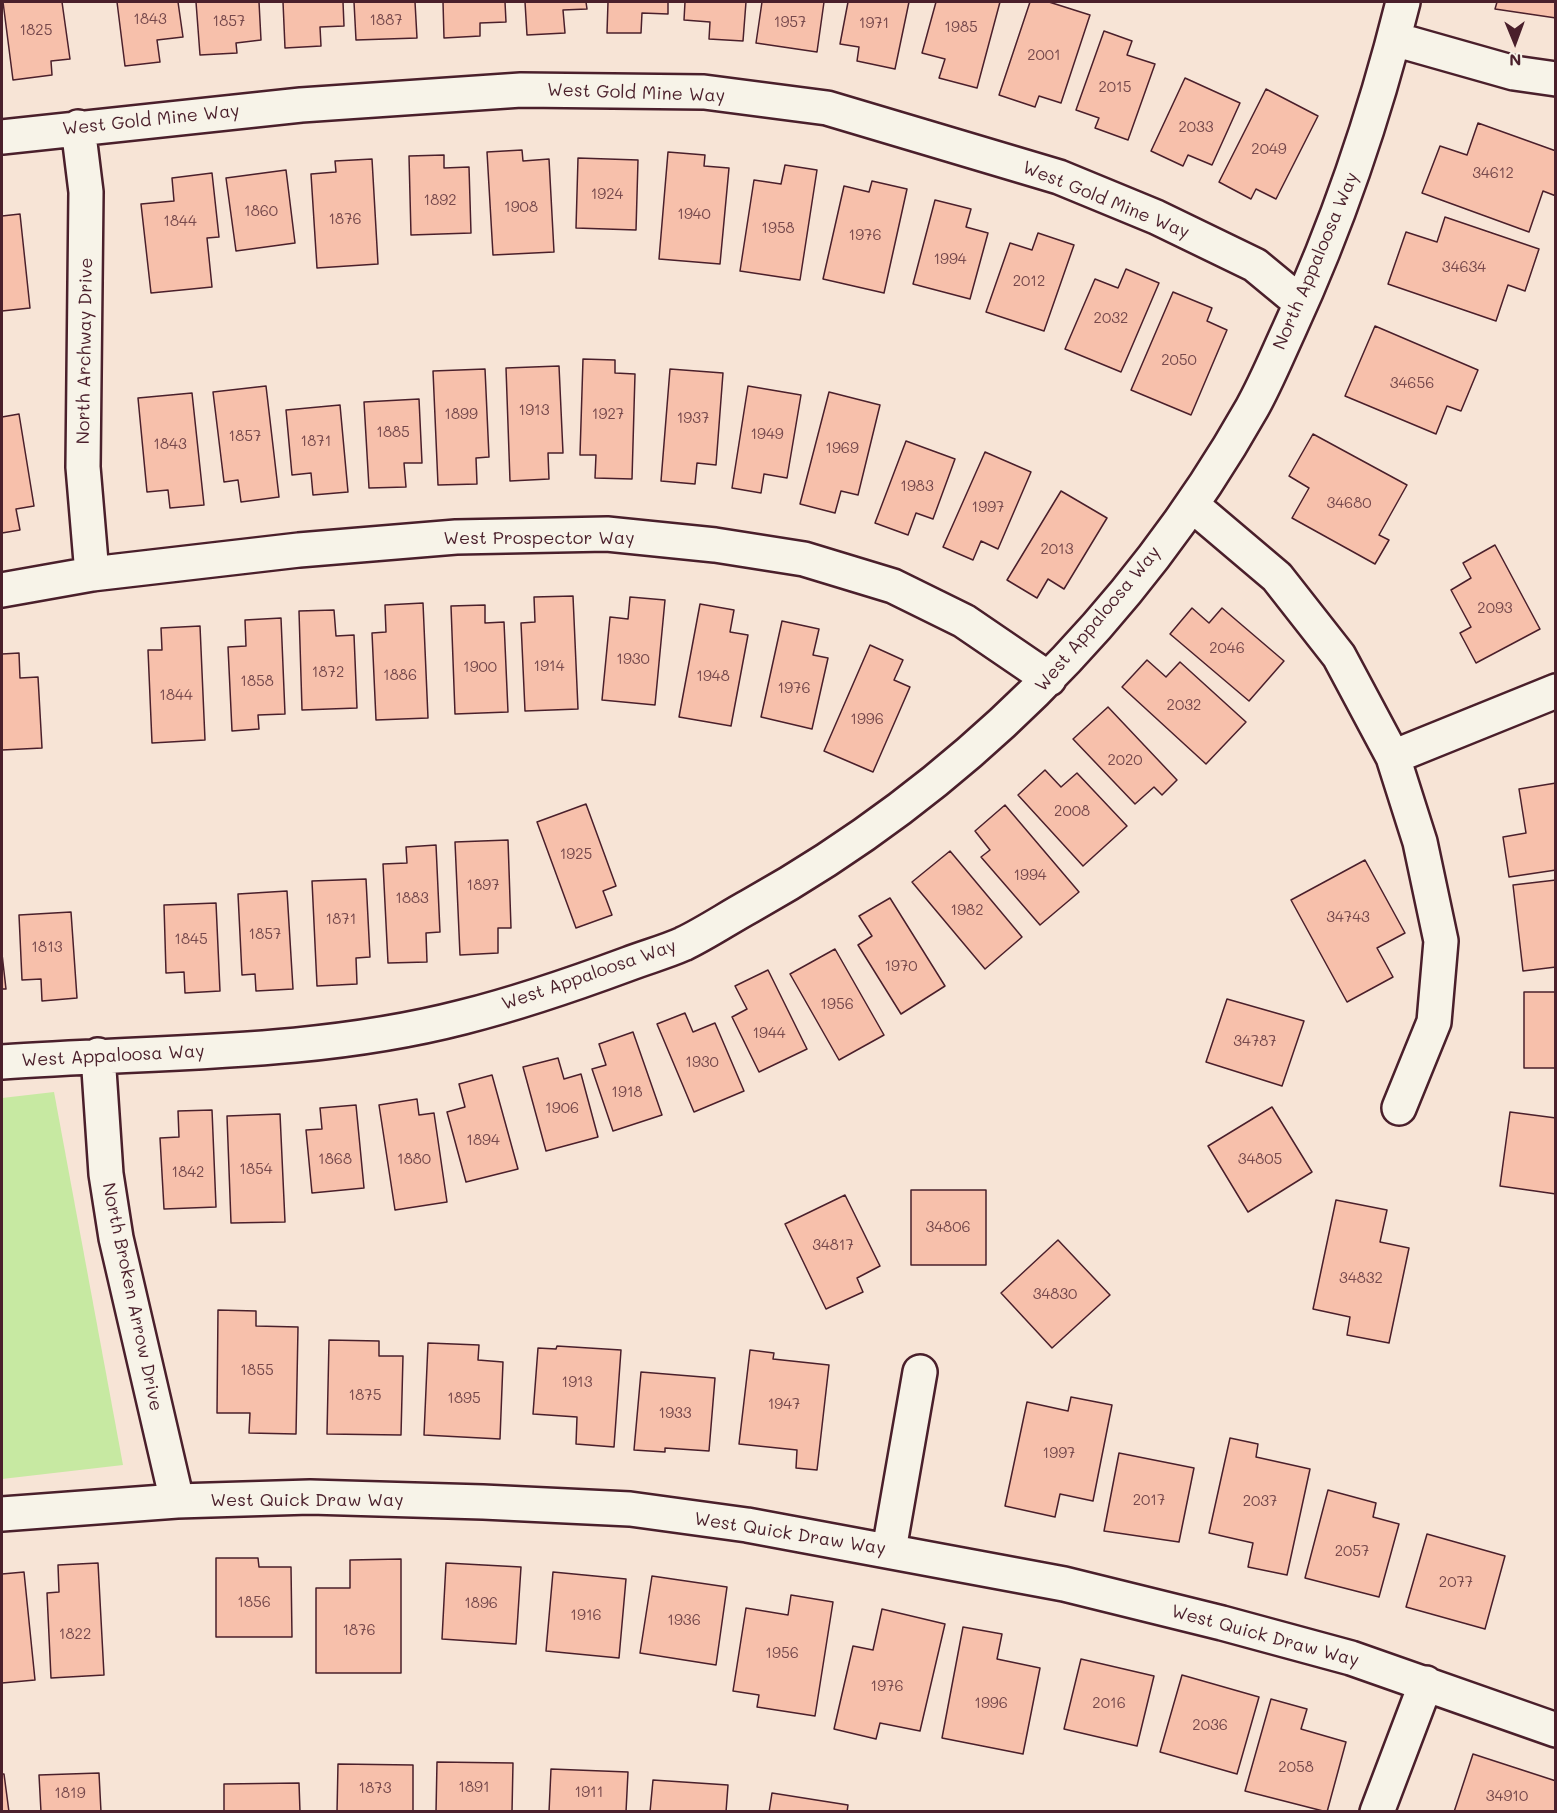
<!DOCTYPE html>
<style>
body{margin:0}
#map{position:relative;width:1557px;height:1813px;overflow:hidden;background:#f7e4d6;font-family:Mali,sans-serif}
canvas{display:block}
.frame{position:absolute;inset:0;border:3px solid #4a1f2b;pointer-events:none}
.north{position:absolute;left:1485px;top:12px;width:60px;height:60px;-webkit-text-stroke:4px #f7f3e8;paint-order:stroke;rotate:179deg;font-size:16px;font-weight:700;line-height:24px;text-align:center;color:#4a1f2b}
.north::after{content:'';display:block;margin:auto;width:21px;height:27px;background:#4a1f2b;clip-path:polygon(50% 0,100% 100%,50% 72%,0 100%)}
</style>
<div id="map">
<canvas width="1557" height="1813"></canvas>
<div class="frame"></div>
<div class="north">N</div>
</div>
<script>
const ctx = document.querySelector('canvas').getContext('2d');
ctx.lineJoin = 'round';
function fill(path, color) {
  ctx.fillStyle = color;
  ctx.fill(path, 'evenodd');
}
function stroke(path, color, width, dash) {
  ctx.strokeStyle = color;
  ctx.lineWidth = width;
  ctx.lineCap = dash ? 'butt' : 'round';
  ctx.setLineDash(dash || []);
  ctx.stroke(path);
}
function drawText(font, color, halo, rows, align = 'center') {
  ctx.font = font + ' Mali,sans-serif';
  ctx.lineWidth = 4.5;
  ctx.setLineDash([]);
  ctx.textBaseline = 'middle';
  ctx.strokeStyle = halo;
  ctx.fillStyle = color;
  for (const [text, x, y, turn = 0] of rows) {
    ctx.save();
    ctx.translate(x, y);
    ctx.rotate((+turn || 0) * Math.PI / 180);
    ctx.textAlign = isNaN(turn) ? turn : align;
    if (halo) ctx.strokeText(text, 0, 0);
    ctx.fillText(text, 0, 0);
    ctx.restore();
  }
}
const green = new Path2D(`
 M54,1092L123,1465L2,1479V1098Z`);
const building = new Path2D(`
 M3,2H62L70,59L51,61L52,75L13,80Z
 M117,2H178L183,37L157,40L160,62L125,66Z
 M196,2H259L261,40L236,43L237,53L200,55Z
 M283,2H343L344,26L320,27L321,46L285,48Z
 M354,2H415L417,38L356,40Z
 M443,2H505L506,22L480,23V36L444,38Z
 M525,2H586L587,9L563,10L565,33L527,35Z
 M608,2H668V14L642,13L641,33H607Z
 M685,2H746L743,41L709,39L710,22L684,20Z
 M762,2H824L817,52L756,43Z
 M848,2H909L895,69L857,61L859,47L840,44Z
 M936,2H1000L977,88L939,78L945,59L922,53Z
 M1030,2H1049L1090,15L1061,103L1039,96L1035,107L999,95Z
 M1497,2H1556V18L1495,9Z
 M1104,31L1132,41L1127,55L1155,64L1128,140L1095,128L1099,118L1076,110Z
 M1185,78L1240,103L1212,165L1188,155L1183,166L1151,151Z
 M1266,89L1318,116L1276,199L1256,189L1251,199L1219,182Z
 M1478,123L1556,151V196L1543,191L1529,232L1422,193L1440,146L1467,155Z
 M522,150L523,161L549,159L554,252L493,255L487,152Z
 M668,152L705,155L704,166L729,168L720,264L659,259Z
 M444,155V168L469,167L471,233L411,235L409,156Z
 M578,158L638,160L636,230L576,228Z
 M372,159L378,264L317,268L311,174L336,172L335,161Z
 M785,165L817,170L800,280L740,271L754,180L781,184Z
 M286,170L295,243L236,251L226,178Z
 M212,173L219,237L207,238L212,287L151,293L141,204L174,201L172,178Z
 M872,181L907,189L884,293L823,279L844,186L869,192Z
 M935,200L971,209L966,227L988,233L970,299L913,284Z
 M20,214L30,308L2,311V216Z
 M1445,217L1539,249L1525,291L1508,285L1496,321L1388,284L1406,232L1437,242Z
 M1038,233L1074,245L1044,331L986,312L1010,243L1032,250Z
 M1126,269L1159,283L1121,372L1065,349L1095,279L1118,288Z
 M1173,292L1212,308L1207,321L1227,330L1191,415L1131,390Z
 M1375,326L1478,370L1461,411L1447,406L1436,434L1345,396Z
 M583,359L615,360V373L635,374L632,479L595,478L596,455H580Z
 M559,366L563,453H548L549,479L510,481L506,368Z
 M485,369L489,457L476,458L477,484L438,485L433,371Z
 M670,369L723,373L716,465L697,463L695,484L661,481Z
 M266,386L279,497L241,502L238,480L224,482L213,392Z
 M748,386L801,395L787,478L764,474L761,493L732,488Z
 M829,392L880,405L858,495L841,491L835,513L800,504Z
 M192,393L204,505L170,508L168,490L147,492L138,398Z
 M419,399L422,463H404L406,487L369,488L364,402Z
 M340,405L348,492L313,495L311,473L292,475L286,410Z
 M19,414L34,506L16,509L20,530L2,533V417Z
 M1313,434L1407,485L1379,535L1389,540L1375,564L1292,518L1309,488L1289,476Z
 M906,441L955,459L933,519L916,513L908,535L875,523Z
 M985,452L1031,472L998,549L981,541L973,560L943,547Z
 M1061,491L1107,518L1064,589L1048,579L1037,598L1007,580Z
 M1495,545L1540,629L1476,663L1460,633L1471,627L1451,590L1471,578L1463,563Z
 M573,596L578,709L525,711L521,623L535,622L534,597Z
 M630,597L665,600L655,705L602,700L610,617L628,619Z
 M423,603L428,718L376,720L372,633L386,632L385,605Z
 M700,604L734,610L730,632L748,635L731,726L679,717Z
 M485,605V623L504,622L508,712L455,714L451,606Z
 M1192,608L1209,623L1222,608L1284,661L1249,701L1170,634Z
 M334,610L336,636L354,635L357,708L302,710L299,611Z
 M281,618L285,714L258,715L259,729L232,731L228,647L246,646L245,620Z
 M782,621L819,629L813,655L828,658L812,729L761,717Z
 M200,626L205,740L152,743L148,650H162L161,628Z
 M870,645L903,660L894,680L910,687L873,772L824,751Z
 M19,653L20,678L38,677L42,748L2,750V654Z
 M1147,660L1166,677L1180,662L1246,722L1206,764L1122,687Z
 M1108,707L1177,780L1162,795L1154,787L1135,804L1073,739Z
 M1045,770L1061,787L1077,773L1127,826L1083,866L1018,795Z
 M1556,783V870L1509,877L1503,837L1526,833L1519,789Z
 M586,804L616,886L603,891L612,915L576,928L537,822Z
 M1005,805L1079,892L1040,925L981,857L990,850L975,831Z
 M508,840L511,928H498V953L460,955L455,842Z
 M436,845L440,932L426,933L427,962L388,963L383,864L407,863L406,847Z
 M950,851L1022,937L985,969L912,882Z
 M1365,860L1405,933L1377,948L1393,977L1347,1002L1291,900Z
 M366,879L370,957L356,958L357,984L317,986L312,881Z
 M1556,880V967L1523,971L1513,885Z
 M287,891L293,989L256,991L255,974L242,975L238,894Z
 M890,898L945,986L901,1014L858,945L872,936L859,916Z
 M216,903L220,991L185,993L184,972L166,973L164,905Z
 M71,912L77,998L42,1001L41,979L22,980L19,915Z
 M835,949L884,1035L839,1060L790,974Z
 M2,954L6,989H2Z
 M768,970L807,1049L759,1072L732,1017L747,1009L735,986Z
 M1524,992H1556V1068H1524Z
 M1227,999L1304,1021L1282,1086L1206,1062Z
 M685,1013L693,1032L715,1023L744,1091L694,1112L657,1024Z
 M633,1032L662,1115L613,1131L592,1069L606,1065L599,1044Z
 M558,1058L564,1079L581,1074L598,1137L546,1151L523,1067Z
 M492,1075L518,1169L466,1182L447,1112L465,1107L459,1084Z
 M417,1099L419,1115L434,1113L447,1202L395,1210L379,1105Z
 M356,1105L364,1188L312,1193L306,1130L322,1129L320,1108Z
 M1272,1107L1312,1172L1248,1212L1208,1146Z
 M212,1110L216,1207L164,1209L160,1138L179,1137L178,1111Z
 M1510,1112L1556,1118V1194L1500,1186Z
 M280,1114L285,1222L231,1223L227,1116Z
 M911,1190H986V1265H911Z
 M845,1195L880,1266L857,1278L863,1292L826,1309L785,1224Z
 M1336,1200L1387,1210L1380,1242L1409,1248L1389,1343L1347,1335L1350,1317L1313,1309Z
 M1058,1240L1110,1295L1052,1348L1001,1293Z
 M218,1310L256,1311V1326L298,1327L296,1434L249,1433L250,1413H217Z
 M329,1340L379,1341V1356H403L401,1435L327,1434Z
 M428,1343L479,1345L478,1360L503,1362L500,1439L424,1435Z
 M557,1346L621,1350L614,1447L576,1444L577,1417L533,1414L538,1348L556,1349Z
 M750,1350L774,1353L773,1359L829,1365L817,1470L796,1468L797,1450L739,1444Z
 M641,1372L715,1378L709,1451L665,1448V1452L634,1450Z
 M1071,1397L1112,1405L1093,1501L1060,1494L1055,1517L1005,1506L1027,1402L1068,1411Z
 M1230,1438L1258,1444L1256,1457L1310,1469L1287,1575L1248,1567L1253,1543L1209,1533Z
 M1119,1453L1194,1468L1179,1542L1104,1531Z
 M1328,1490L1376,1503L1373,1517L1399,1524L1379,1597L1305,1578Z
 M1427,1534L1505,1556L1485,1629L1406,1607Z
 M216,1558H258L259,1567H291L292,1637H216Z
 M401,1559V1673H316V1588H350V1560Z
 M98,1563L104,1675L51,1678L47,1593L59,1592L58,1565Z
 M446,1563L521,1567L516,1644L442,1639Z
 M24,1572L35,1680L2,1683V1574Z
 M553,1572L626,1579L619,1658L546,1651Z
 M652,1576L727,1587L716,1665L640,1653Z
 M791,1595L833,1602L815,1716L757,1707L759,1695L733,1691L746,1608L788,1615Z
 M882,1609L945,1624L920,1731L880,1723L876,1739L834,1729L853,1646L873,1650Z
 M963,1627L1002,1634L997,1659L1040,1668L1023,1754L942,1738Z
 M1081,1659L1154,1676L1137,1746L1064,1729Z
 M1182,1675L1259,1697L1237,1774L1160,1752Z
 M1271,1699L1307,1709L1301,1729L1346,1742L1327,1812L1245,1791Z
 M1473,1754L1556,1781V1812H1454Z
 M437,1762L513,1763L512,1812H436Z
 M338,1764L413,1765V1812H337Z
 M551,1769L628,1772L626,1812H549Z
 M99,1773L101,1812H41L39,1775Z
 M2,1774H4L9,1812H2Z
 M653,1780L728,1785L726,1812H650Z
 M299,1783L300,1812H224V1784Z
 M772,1793L848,1805L847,1812H769Z`);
const minor = new Path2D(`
 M1394,39L1514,73L1556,79
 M78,127L86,192L83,467L92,574
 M2,137L301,105L521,90L704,92L827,108L1059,177L1156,217L1255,265L1301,303
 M1192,505L1277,577L1339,656L1393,757L1420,842L1441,941L1434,1022L1399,1108
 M2,590L92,574L299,550L456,537L607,534L715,545L804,559L893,586L964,621L1049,679
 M1393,757L1556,691
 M98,1055L106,1174L116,1238L177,1501
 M2,1062C155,1051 312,1056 463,1017C519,1003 574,984 628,964C646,957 665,952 683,944C706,933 728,918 750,906C958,790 1134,617 1252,408C1266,383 1277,356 1289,330C1338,224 1375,115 1403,2
 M2,1514L177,1501L310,1497L483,1502L630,1509L747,1525L1064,1584L1222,1623L1351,1658L1556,1730
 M889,1550L920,1372
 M1377,1812L1426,1683`);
const numberNames = [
 ["1843",150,19],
 ["1887",386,20],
 ["1857",229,21],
 ["1957",790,22],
 ["1971",874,23],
 ["1985",961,27],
 ["1825",36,30],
 ["2001",1044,55],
 ["2015",1115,87],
 ["2033",1196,127],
 ["2049",1269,149],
 ["34612",1493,173],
 ["1924",607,194],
 ["1892",440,200],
 ["1908",521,207],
 ["1860",261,211],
 ["1940",694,214],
 ["1876",345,219],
 ["1844",180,221],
 ["1958",778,228],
 ["1976",865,235],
 ["1994",950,259],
 ["34634",1464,267],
 ["2012",1029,281],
 ["2032",1111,318],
 ["2050",1179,360],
 ["34656",1412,383],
 ["1913",534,410],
 ["1899",461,414],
 ["1927",608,414],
 ["1937",693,418],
 ["1885",393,432],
 ["1949",767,434],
 ["1857",245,436],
 ["1871",316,441],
 ["1843",170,444],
 ["1969",842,448],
 ["1983",917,486],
 ["34680",1349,503],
 ["1997",988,507],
 ["2013",1057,549],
 ["2093",1495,608],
 ["2046",1227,648],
 ["1930",633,659],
 ["1914",549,666],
 ["1900",480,667],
 ["1872",328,672],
 ["1886",400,675],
 ["1948",713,676],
 ["1858",257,681],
 ["1976",794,688],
 ["1844",176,695],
 ["2032",1184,705],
 ["1996",867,719],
 ["2020",1125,760],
 ["2008",1072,811],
 ["1925",576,854],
 ["1994",1030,875],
 ["1897",483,885],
 ["1883",412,898],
 ["1982",967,910],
 ["34743",1348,917],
 ["1871",341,919],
 ["1857",265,934],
 ["1845",191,939],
 ["1813",47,947],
 ["1970",901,966],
 ["1956",837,1004],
 ["1944",769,1033],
 ["34787",1255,1041],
 ["1930",702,1062],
 ["1918",627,1092],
 ["1906",562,1108],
 ["1894",483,1140],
 ["1868",335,1159],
 ["1880",414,1159],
 ["34805",1260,1159],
 ["1854",256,1169],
 ["1842",188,1172],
 ["34806",948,1227],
 ["34817",833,1245],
 ["34832",1361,1278],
 ["34830",1055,1294],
 ["1855",257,1370],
 ["1913",577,1382],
 ["1875",365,1395],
 ["1895",464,1398],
 ["1947",784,1404],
 ["1933",675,1413],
 ["1997",1059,1453],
 ["2017",1149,1500],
 ["2037",1260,1501],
 ["2057",1352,1551],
 ["2077",1456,1582],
 ["1856",254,1602],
 ["1896",481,1603],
 ["1916",586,1615],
 ["1936",684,1620],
 ["1876",359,1630],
 ["1822",75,1634],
 ["1956",782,1653],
 ["1976",887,1686],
 ["1996",991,1703],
 ["2016",1109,1703],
 ["2036",1210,1725],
 ["2058",1296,1767],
 ["1891",474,1787],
 ["1873",375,1788],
 ["1911",589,1792],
 ["1819",70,1793],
 ["34910",1507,1796]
];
const streetNames = [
 ["West Gold Mine Way",636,93,2],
 ["West Gold Mine Way",151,120,-6],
 ["West Gold Mine Way",1106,200,22],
 ["North Appaloosa Way",1316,261,-67],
 ["North Archway Drive",85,351,-89],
 ["West Prospector Way",539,538],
 ["West Appaloosa Way",1098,619,-50],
 ["West Appaloosa Way",589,975,-19],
 ["West Appaloosa Way",113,1056,-3],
 ["North Broken Arrow Drive",132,1297,78],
 ["West Quick Draw Way",307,1500],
 ["West Quick Draw Way",790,1534,9],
 ["West Quick Draw Way",1265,1636,15]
];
fill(green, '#c7e9a2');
fill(building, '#f7c0ab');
stroke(building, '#4a1f2b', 1.5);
stroke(minor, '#4a1f2b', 38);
stroke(minor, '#f7f3e8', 33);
drawText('15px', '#75474b', null, numberNames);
drawText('18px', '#4a1f2b', '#f7f3e8', streetNames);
</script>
